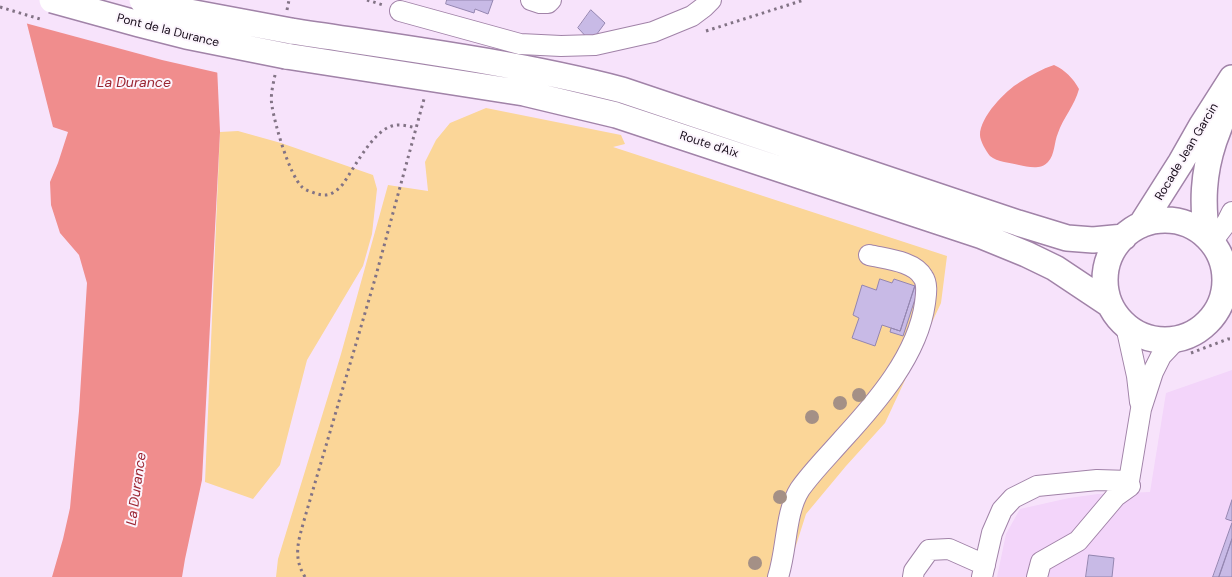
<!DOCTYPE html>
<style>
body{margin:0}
canvas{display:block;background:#f7e3fb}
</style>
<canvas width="1232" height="577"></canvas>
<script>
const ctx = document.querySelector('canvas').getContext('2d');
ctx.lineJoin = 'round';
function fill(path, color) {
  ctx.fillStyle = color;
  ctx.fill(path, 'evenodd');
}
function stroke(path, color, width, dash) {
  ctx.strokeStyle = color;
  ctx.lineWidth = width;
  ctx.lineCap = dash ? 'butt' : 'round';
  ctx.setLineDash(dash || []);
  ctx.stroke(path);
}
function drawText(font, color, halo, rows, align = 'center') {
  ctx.font = font + ' "DM Sans",sans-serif';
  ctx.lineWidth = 4;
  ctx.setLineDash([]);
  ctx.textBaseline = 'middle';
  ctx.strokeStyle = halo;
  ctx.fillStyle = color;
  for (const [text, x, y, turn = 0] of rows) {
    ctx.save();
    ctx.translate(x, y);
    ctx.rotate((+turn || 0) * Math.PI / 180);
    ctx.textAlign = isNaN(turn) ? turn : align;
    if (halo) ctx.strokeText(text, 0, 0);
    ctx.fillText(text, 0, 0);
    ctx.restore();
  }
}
const built = new Path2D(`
 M1232,370V577H997L1006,534L1020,509L1069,498L1098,494L1150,492L1166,393Z`);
const green = new Path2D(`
 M486,108L621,135L625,144L613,147L947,256L941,303L885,423L846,466L806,514L786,577H276L278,559L341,354L388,185L428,191L425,162L436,140L450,123Z
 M238,131L281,143L373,175L377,189L372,234L363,266L307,360L280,465L253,499L205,482L220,132Z`);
const water = new Path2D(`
 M0,0H214L220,132L202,480L185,559L182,577H52L63,539L70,508L79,411L87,283L79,255L60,233L51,205L50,182L58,163L68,132L53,127L26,20Z
 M1054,65C1065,70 1073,78 1079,89C1075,105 1063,118 1058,133C1054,142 1055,155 1048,162C1041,170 1028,167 1019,165C1011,163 997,162 990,156C986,151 980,141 980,135C980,117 1005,91 1020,82C1031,75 1042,69 1054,65Z`);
const pier = new Path2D(`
 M0,0H216L219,73L162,60L25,23L0,9Z`);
const building = new Path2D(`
 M447,0H493L488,14L475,9L474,13L446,4Z
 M591,10L605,23L591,42L578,28Z
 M880,279L892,283L894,279L915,286L900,331L882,325L875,346L852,338L859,318L853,315L862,285L876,290Z
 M915,286L919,287L903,336L890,332L891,328L900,331Z
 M1232,500V521L1226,519Z
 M1232,523V539L1219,577H1213Z
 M1232,539V577H1219Z
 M1089,555L1114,558L1112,577H1086Z`);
const path = new Path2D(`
 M367,0L383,5
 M287,10L289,0
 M706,31L804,0
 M275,75C273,85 270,96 272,106C275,125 289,174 302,187C304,189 308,191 312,192C326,198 333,195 343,184C354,168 371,135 389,127C398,123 408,126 416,128
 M1191,353L1228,339H1232
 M305,577C292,556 299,539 305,517L375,279L424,99`);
const minor = new Path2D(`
 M531,0L540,3H548L551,0
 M400,11L520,44L561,46L595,45L653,32L692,16L704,7L711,0
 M1211,243L1227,222L1232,212
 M1126,326L1137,376L1140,402
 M778,577C787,550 785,512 800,489C812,472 828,456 842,440C876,403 918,355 925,303C926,295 928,284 923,277C914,261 886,259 869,255
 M913,577L914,571L929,550L949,549L985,565
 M982,577L992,533L1002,510L1013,498L1037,486L1097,480L1129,481L1141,409L1153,372L1161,356L1177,339
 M1037,577L1041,562L1078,541L1116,496L1130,486`);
const major = new Path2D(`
 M291,31C402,48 514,62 622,90L1018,223L1067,238L1093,240L1124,237
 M286,56L524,93L616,115L982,236L1026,254L1055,268L1109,304
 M1105 280a60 60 0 1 1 120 0a60 60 0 1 1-120 0Z
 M1141,225L1181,162L1202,125L1232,78
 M1207,237C1202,203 1203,174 1214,141C1219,128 1224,115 1228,101`);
const pathBridge = new Path2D(`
 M0,7L40,19`);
const majorBridge = new Path2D(`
 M52,0L139,24L186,36L286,56
 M142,0L189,12L291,31`);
const trees = [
 [859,395],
 [840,403],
 [812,417],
 [780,497],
 [755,563]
];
const streetNames = [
 ["Pont de la Durance",168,31,14],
 ["Route d'Aix",709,145,18],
 ["Rocade Jean Garcin",1187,152,-59]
];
const waterNames = [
 ["La Durance",134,83],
 ["La Durance",137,489,-82]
];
fill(built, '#f3d5fa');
fill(green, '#fbd698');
fill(water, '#f08d8d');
fill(pier, '#f7e3fb');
fill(building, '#c8bae6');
stroke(building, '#9486b0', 1);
stroke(minor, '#a183a8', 22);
stroke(major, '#a183a8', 28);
stroke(path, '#827385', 3, [2.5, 4]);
stroke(minor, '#fff', 20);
stroke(major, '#fff', 25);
stroke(majorBridge, '#a183a8', 28, []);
stroke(pathBridge, '#827385', 3, [2.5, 4]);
stroke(majorBridge, '#fff', 25);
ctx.fillStyle = '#a49086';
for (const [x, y] of trees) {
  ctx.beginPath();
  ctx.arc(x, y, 7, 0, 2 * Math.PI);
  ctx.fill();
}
drawText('12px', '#160b19', '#fcf5fd', streetNames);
drawText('italic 14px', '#9a2532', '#fcf5fd', waterNames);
</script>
